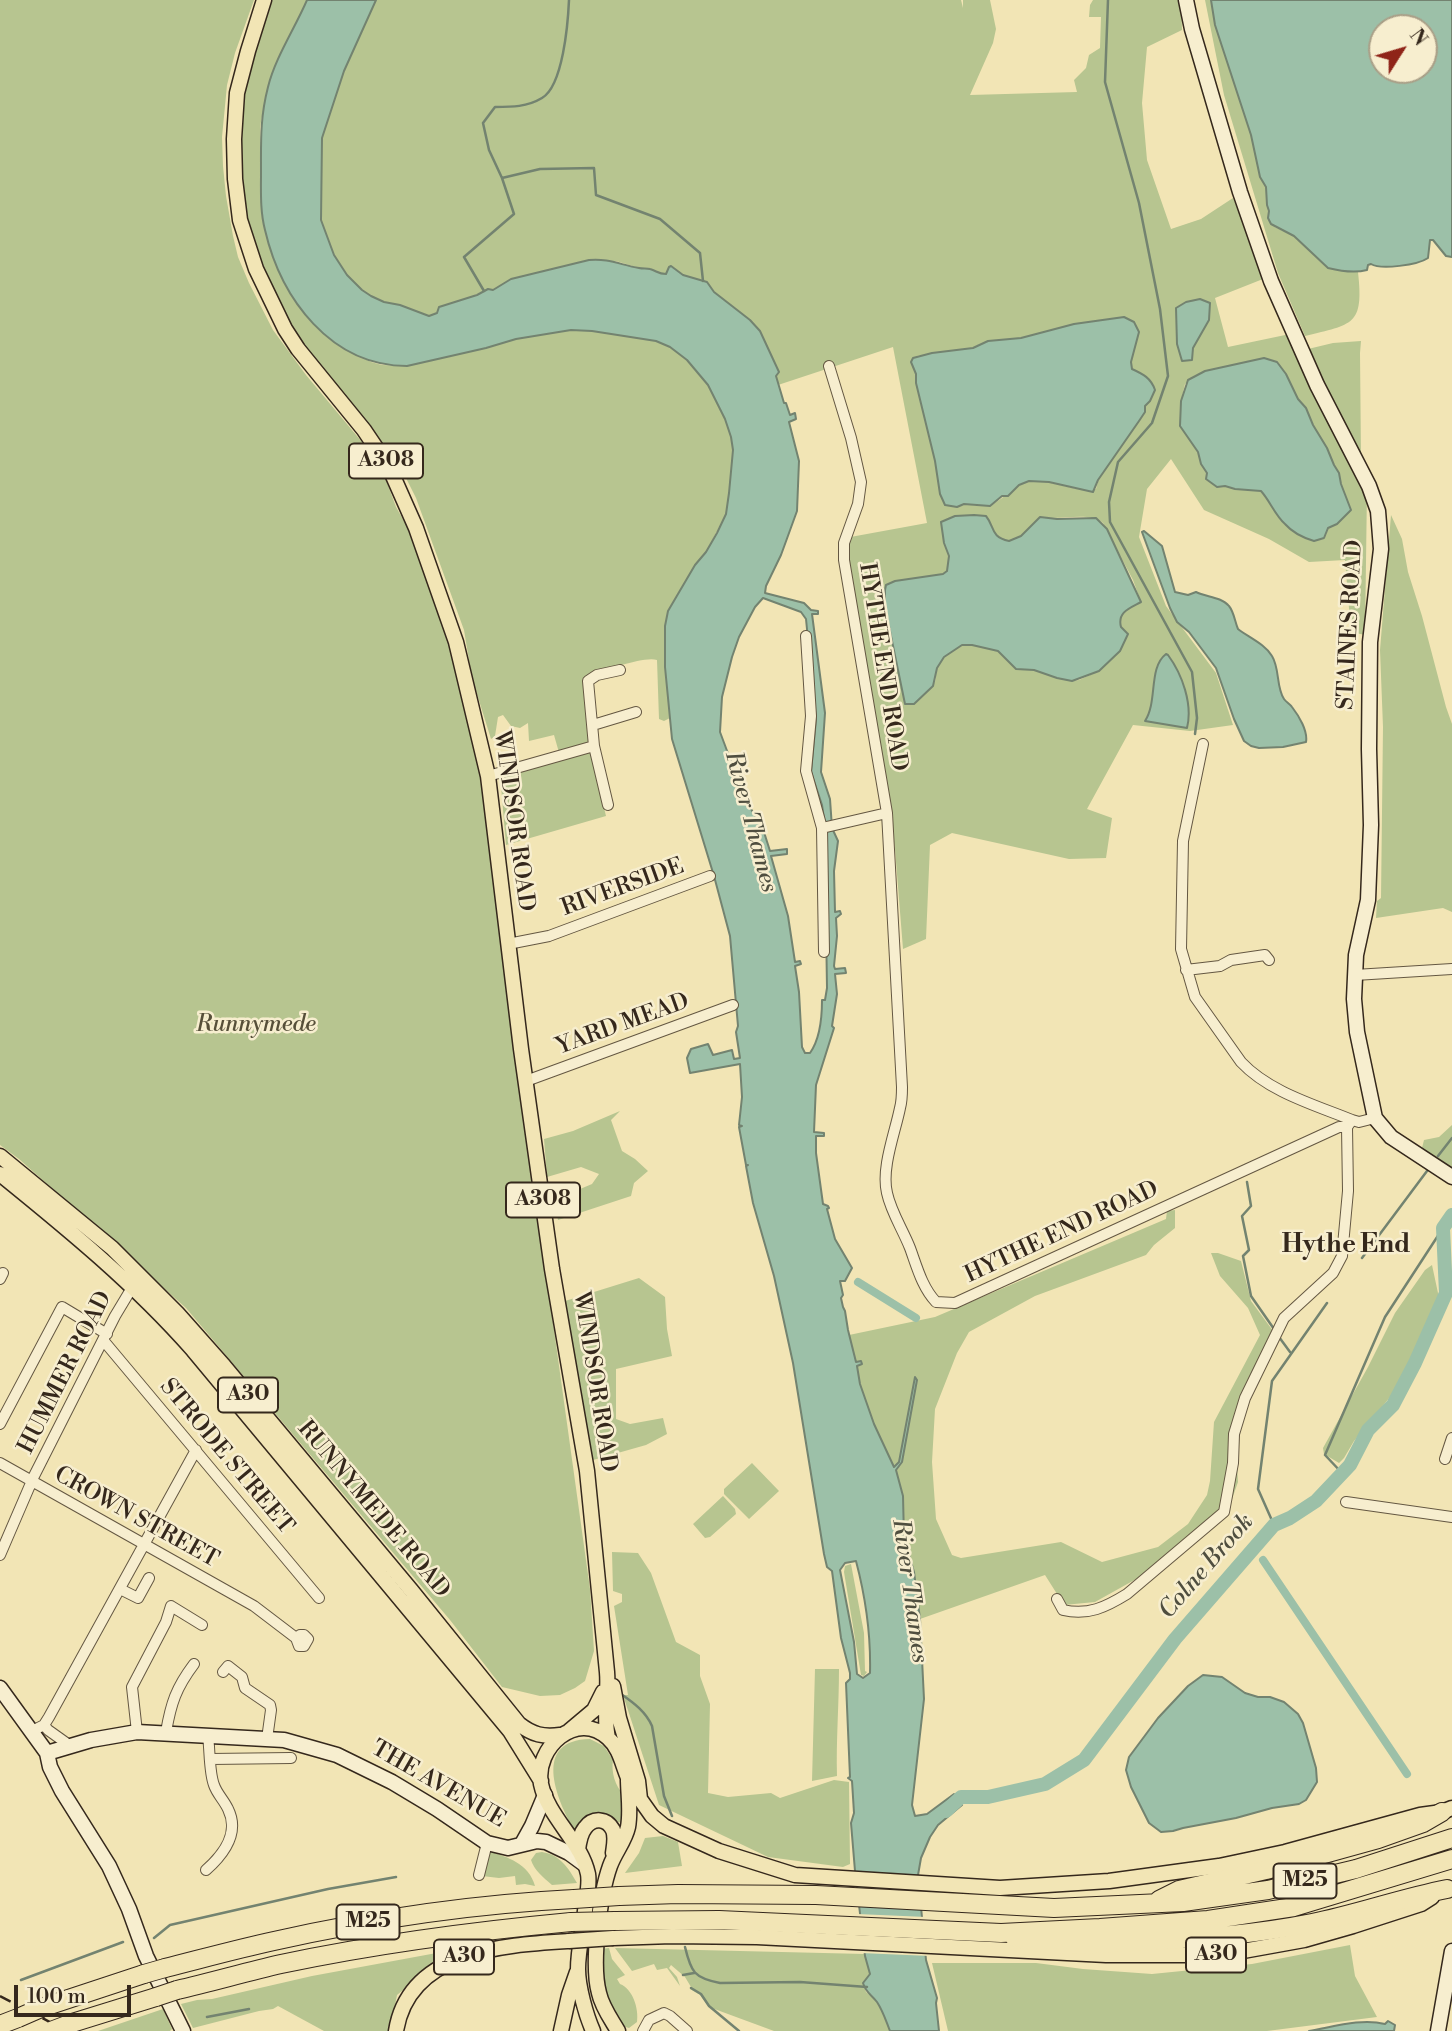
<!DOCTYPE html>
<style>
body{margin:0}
#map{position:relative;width:1452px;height:2031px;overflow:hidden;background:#f2e5b5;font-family:"Libre Bodoni",serif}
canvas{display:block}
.north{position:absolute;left:1368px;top:14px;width:70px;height:70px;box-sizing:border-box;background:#f7eecf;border:2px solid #a99f87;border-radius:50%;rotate:53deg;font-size:19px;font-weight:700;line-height:28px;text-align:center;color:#35281c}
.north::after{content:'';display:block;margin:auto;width:24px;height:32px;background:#8f2418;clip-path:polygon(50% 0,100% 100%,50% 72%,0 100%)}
.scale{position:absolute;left:14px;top:1985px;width:117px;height:32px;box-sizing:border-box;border:4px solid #35281c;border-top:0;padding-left:9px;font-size:21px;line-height:24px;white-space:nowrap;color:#35281c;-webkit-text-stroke:5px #f7eecf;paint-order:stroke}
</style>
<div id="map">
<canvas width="1452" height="2031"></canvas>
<div class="north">N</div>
<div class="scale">100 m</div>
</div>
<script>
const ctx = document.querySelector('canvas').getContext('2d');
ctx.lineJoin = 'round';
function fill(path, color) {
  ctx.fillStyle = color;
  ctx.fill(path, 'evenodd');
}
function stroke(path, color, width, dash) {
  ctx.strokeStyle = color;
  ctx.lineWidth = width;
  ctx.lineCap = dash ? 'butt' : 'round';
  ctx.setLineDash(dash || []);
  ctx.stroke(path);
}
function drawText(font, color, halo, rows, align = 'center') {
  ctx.font = font + ' "Libre Bodoni",serif';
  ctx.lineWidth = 5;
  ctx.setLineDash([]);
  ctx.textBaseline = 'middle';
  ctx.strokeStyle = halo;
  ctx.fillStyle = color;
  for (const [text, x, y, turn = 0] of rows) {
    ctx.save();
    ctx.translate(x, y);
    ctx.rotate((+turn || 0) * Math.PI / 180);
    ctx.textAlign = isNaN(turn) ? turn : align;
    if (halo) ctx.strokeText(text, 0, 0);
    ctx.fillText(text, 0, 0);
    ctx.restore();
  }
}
const green = new Path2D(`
 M0,0H254L235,53L227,85L225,106L222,137L223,166L226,196L233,236L238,257L249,283L273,330L306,375L362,442L385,477L396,507L417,544L453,654L486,799L520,1085L590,1589L594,1651L585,1681L575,1688L560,1695L540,1696L502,1687L450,1620L186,1308L19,1159L0,1145Z
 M270,0H307L272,73L268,86L260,127L261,209L330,339L341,347L371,362L382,365L407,366L486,348L516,339L571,330L592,331L656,341L670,347L687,360L699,373L708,385L725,419L731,437L733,450L729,493L726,514L706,552L695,565L665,642V667L670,718L664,721L659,719L657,660C644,656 608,670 593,674L586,677L583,685L585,701L593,725L597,779L606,816L506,845L500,774L560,756L554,735L529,741L528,723L520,728L511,726L503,715L498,717L495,736L491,739L472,678L464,630L416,498L396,458L394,462L370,426L296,337L272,294L248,228L239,172L243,88Z
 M376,0H961L963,8V0H990L996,29L993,43L970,95L1077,92L1074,80L1086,68L1089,55L1100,48L1101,17H1089L1090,5L1093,0H1181L1182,30L1147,47L1142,103L1147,160L1171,229L1201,219L1233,198L1260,263L1263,279L1215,298L1228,347L1290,334L1367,489L1365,635L1351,632L1345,560L1309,562L1269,539L1204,510L1171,459L1147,489L1139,537L1166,606L1216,673L1233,725L1190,731L1133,725L1087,809L1112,818L1106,858L1069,859L952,833L930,845L926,939L903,949L895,849L875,715L845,538L927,523L893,347L778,385L776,376L779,371L760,331L750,320L714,292L707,282L683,275L671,266L669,267L666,274H658L651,269L639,268L616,261L546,271L511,279L500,287L493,290L488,289L429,316L400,305L384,302L371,296L362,290L347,275L334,256L321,220L322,138L344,71ZM1124,317L1139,332L1131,363L1132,369L1147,377L1150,401L1145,406C1144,416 1136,422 1132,431C1121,450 1101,467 1096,489C1073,493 1053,479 1030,481C1018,483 1004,498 993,504C983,509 970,502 960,506L940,494L935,461L916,383L917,356L973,348L988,341L1021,338L1074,324ZM1264,358L1277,362L1286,374L1298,399L1306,408L1313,425L1327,448L1334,466L1339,473L1340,484L1351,510L1337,524L1328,528L1326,535L1310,540L1284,524L1269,500L1261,491L1235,489L1225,485L1217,487L1201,463L1198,452L1180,426L1181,401L1185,384L1205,371ZM1040,517C1059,521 1090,511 1103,523L1133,580L1141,602C1130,608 1117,612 1121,627L1128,633L1099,671L1079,680L1072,681L1057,678L1034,670L1016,668L998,651L972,645H962L944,657L937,668L935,682L905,704L885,607L895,581L943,574L947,571L949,556L989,520C991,531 997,539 1009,541L1021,536ZM1168,655C1181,673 1194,706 1186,727L1146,720L1151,709Z
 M1205,0H1211L1215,25L1251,135L1260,176L1266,187L1267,205L1269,211L1268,218L1275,227L1294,236L1328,268L1358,272C1364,326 1353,324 1305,336L1278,273L1224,95Z
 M1361,341L1360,353L1361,461L1308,349L1333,343Z
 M1391,515L1402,539L1408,572L1422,616L1446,707L1452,724V912L1443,908L1376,918L1377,901L1381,898L1383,727L1380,650Z
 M620,1111L611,1120L622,1151L635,1159L648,1171L634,1183L631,1196L558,1220L554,1200L592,1184L599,1174L581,1167L547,1177L544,1139L573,1131Z
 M1452,1125V1167L1422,1148L1424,1140L1439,1137Z
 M1175,1210V1228L1154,1245L1146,1255L1035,1296L969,1332L957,1353L935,1409L932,1462L936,1519L952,1555L961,1558L1061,1542L1102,1562L1158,1547L1188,1524L1207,1495L1210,1481L1214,1422L1260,1335L1248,1308L1220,1276L1211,1253H1218L1241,1261L1251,1301L1276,1335L1249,1392L1235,1434L1238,1482L1231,1502L1218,1515L1147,1573L1095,1602L1064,1605L1045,1575L920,1619L914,1572L904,1538L903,1496L896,1470L902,1462L917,1380L915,1378L899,1462L894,1467L874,1424L860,1384L857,1365L861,1364V1362H856L849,1335L935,1317L1166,1219L1167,1211Z
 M1432,1265L1438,1293L1439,1301L1435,1317L1404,1380L1354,1441L1344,1458L1339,1463L1324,1454L1323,1448L1368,1367L1395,1313L1425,1270Z
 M639,1278L665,1297L667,1329L672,1356L616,1369V1419L630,1424L663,1418L667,1434L646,1445L593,1460L565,1301Z
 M752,1463L779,1491L749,1519L724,1494V1489Z
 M723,1496L735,1509L736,1514L710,1537L705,1538L693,1524Z
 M612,1552L638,1553L651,1573L676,1642L700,1655V1676L710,1704L708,1793L728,1797L771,1793L780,1798L834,1780L849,1782L850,1864L843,1867L768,1857L659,1805L623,1695H628L614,1606L622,1602V1594L613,1591Z
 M851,1564L864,1633L865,1671L867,1672L864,1676L861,1675L844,1572L845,1566Z
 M815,1669H839C839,1705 836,1741 837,1776L812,1781Z
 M590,1739L604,1746L613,1760C611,1772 615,1786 624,1795L626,1823L586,1818L574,1830C556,1798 532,1740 590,1739Z
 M663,1836L678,1842L682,1866L625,1873L639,1853L645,1838Z
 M488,1851C508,1857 529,1864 535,1886L525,1884L516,1885L515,1876L499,1878L482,1876Z
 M542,1852C560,1855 568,1867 577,1883L552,1885C543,1877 534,1870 531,1860L536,1853Z
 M1350,1945L1355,1976L1377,2017L1267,2031H948L932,1963H1036L1083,1969L1152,1974L1252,1964Z
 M609,1948L612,1959L625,1975L617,1979L620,1984C633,1989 639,2009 637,2022L629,2028L619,2025L603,1994L601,1949Z
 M615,1948L865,1954L870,1974L863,1983L866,1992L877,2001L883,2012L890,2031H774L709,2007L700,1995L690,1989L691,1987L685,1977L671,1965L669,1968L677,1977L680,1986L667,1968L657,1970L654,1964L632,1971Z
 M442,1952L444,1956L397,1995L390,2031H324L278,2006L273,2009L259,2011L193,2028L181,2004L197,2000L212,1999L312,1976Z
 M163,2009L172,2029L170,2031H98Z`);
const water = new Path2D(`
 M307,0H376L344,71L322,138L321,220L334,255L347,275L362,290L371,296L384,302L400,305L429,316L437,313L439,307L477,295L488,289L493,290L511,279L589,260C608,258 621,265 639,268C643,269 647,268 650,269C657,271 658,274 666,274L669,267L671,266L683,275L707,282L714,292L750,320L760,331L779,372L776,376L784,403H786L790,415L795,413L796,419L789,422L799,461L797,511L781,555L766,586L765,593L804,603L811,610L818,611V614H812L825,713L821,772L830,799L832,828L838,841L834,871L835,912L840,911L841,914L836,918L837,936L834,966L835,969L845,968L846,973L835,974L837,994L832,1026L834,1028L816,1085L814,1132L824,1133V1136H816V1153L823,1204L828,1206L829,1208L827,1209L835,1239L852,1268L845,1281H840L843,1295L841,1298L843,1307L845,1311L848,1330L856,1362L861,1361L862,1364L857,1366L860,1384L874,1424L894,1467L899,1462L915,1377L917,1380L902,1462L896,1470L903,1496L904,1538L914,1572L920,1619L924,1699L912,1805L915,1816L927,1814L954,1794L962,1805L938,1825L930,1837L921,1858L918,1875L926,1960L937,1998L936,2003L939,2031H890C886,2021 883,2011 877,2002C871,1994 866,1993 863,1983L870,1974L865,1956L855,1871L851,1823L854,1813L852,1781L848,1778L850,1777L846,1683L850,1679V1673L841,1638L832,1571L827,1567L824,1554L793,1363L774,1276L753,1203L746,1166L748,1165H746L739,1127L742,1126L739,1125L742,1097L740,1064L690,1073L687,1058L691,1049L708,1044L713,1055L732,1050L734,1059L740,1058L736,1032L738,1026L730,936L714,876L672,739L665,667V626L668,611L695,565L706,552L717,533L726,514L729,493L733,450L731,437L725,419L708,385L687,360L670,347L656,341L592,331L571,330L516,339L486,348L407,366C331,366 281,299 265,230C260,211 261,191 261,172C261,141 260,118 268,87C275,58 295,28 307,0ZM763,598L801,612L806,619L816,720L811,772L822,805L827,840L825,859L827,988L825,1000H822C822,1018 820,1039 810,1053H805L802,1047L799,992L795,966L801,964L800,961L795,962L788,916L771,856L787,854V849L770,851L763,829L745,799L720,732L722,697L732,657L739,637L755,607ZM856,1561C866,1599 871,1634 870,1673L863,1678L857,1674L854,1642L840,1570L845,1563Z
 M1211,0H1452V257L1446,256L1433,240H1430L1428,258C1418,265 1381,270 1371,264L1368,265L1367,270C1356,273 1340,271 1328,268L1294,236L1271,224L1268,218L1269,211L1267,205L1266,187L1260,177L1251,135L1215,25ZM1382,28H1424V70H1382Z
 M1200,299L1210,303L1209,320L1193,348L1192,360L1182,361L1177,344L1176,308L1186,302Z
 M1124,317L1134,322L1139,332L1131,362L1132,369C1143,374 1151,378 1155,390L1150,401L1145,406V412L1139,421L1098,480L1093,492L1049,482L1029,481L1019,485L1008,496H1002L990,506L964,504L957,507L945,505L940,494L935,461L916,383V374L911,362L913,358L932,353L973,348L988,341L1021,338L1074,324Z
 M1264,358L1277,362L1286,374L1298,399L1306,408L1313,425L1327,448L1334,465L1339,473L1341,484L1351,510L1337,524L1328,528L1324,538L1314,541C1304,538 1292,532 1285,524C1275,515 1270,501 1261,491L1235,489L1225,486L1217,487L1206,479L1207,473L1201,464L1198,452L1180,426L1181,401L1188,380L1205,371Z
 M974,515L986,516C995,527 990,537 1009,541L1021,536L1040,517L1057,519L1096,518L1107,529L1141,602C1130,608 1117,612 1121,627L1128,634L1120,651L1099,671L1072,681L1057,678L1034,670L1016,669L998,651L972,645H962L944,657L937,668L933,686L914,704H905L885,607V590L886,585L895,581L943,574L947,571L949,556L944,543L941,522L955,516Z
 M1144,531L1162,546L1175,592L1188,595L1196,592C1206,597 1222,597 1229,606C1234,612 1235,622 1238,629C1248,637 1265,644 1272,656C1280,669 1276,687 1284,699C1286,702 1290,704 1292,707C1299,716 1308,731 1306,742L1283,747L1259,748L1251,746L1244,741L1234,719L1216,668L1189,632L1177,622L1170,608L1142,532Z
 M1166,654L1168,655C1182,674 1193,704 1187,728L1145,721C1158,701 1148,668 1166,654Z
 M1203,1675L1222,1677L1245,1693L1258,1697H1270L1284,1702L1298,1714L1303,1723L1316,1768L1317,1782L1306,1800L1299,1804L1272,1808L1236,1818L1183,1828L1173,1831L1161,1832L1149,1823L1131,1787L1126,1770L1129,1757L1158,1718L1188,1686Z
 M1388,2021L1395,2025L1394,2031H1309C1333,2027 1361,2018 1385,2024Z`);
const pier = new Path2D(`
 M857,1914L926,1917L930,1956L861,1953Z`);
const stream = new Path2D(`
 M1108,0L1105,82L1139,203L1160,309L1168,376L1152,423L1118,462L1109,502L1110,522L1192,672L1197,718L1195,734
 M502,178L540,169L594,168L596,195L660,219L700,253L703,281
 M484,291L464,257L514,214L502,178L489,150L483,123L495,107C512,107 527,107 542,98C563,86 568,23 569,0
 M1438,1156L1452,1138
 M1247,1182L1251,1206L1242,1216L1249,1250L1243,1256L1251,1296L1274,1329
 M1362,1258L1427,1171
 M1279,1337L1290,1352
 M1342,1473L1325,1455L1385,1317L1443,1228
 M1274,1525L1258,1489L1272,1381L1327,1303
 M621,1694C634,1703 646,1712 652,1726L664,1796L672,1816
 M154,1938L170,1925L328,1889L396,1877
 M685,1947C691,1972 694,1978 720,1983L800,1982L867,1987
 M683,1975L694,1973
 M21,1980L123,1942
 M691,1988L701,1994L709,2006L739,2031
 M207,2017L249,2009`);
const canal = new Path2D(`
 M858,1282L916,1318
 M1263,1560L1407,1774`);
const river = new Path2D(`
 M946,1811L961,1797H988L1045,1784L1084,1760L1175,1639L1274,1525L1290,1518L1316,1501L1350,1465L1368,1430L1393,1405L1415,1363L1446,1293L1443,1228L1452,1215`);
const minor = new Path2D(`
 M829,366L851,438L861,482L858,504L844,543V560L887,813L902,1087C902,1094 902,1101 900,1108C895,1133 881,1168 887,1193C891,1212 903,1230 910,1248C917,1267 922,1287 936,1302L955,1303L1339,1127H1347L1352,1120
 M806,636L811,716L806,771L822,828L824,952
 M593,725L636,712
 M1203,744L1183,841L1181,949L1195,997L1241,1062C1269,1092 1315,1105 1352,1120L1359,1122L1375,1118
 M594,746L608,805
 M488,776L594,746L588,681L597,675L620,670
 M822,828L887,813
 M508,944L549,936L710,876
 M1186,970L1220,966L1231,960L1265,955L1269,960
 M1355,975L1452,969
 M526,1081L733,1005
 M0,1279L3,1273
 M103,1340L319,1598
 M0,1424L62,1307L107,1334
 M1445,1459L1452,1438
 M0,1463L254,1606L296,1638L299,1646H304L308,1639L304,1635H300L296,1638
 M1346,1502L1452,1517
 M0,1555L34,1476L115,1316L133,1286
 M120,1589L138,1598L149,1578
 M1057,1599L1063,1610C1088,1616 1106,1607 1127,1594L1224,1512L1233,1463L1234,1434L1245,1398L1284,1318L1333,1273L1342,1256L1348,1191L1347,1127
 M223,1672L228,1666L242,1677L245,1688L270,1705L271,1710L267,1739
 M44,1725L48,1730L69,1745
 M32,1731L44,1725L49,1717L196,1450
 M137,1732L132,1687L166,1622L171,1606L202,1625
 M166,1732C171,1703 176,1688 194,1664
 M211,1759L291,1758
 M206,1870C224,1854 240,1833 228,1809C224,1800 217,1794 214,1785C209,1772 210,1750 208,1736
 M479,1875L487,1843
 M643,2031L649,2020L664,2013L670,2016L687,2031`);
const secondary = new Path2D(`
 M1186,0L1192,29L1240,192L1271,281L1317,385L1369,486L1378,511L1381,549L1370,642L1369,749L1371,825L1368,900L1356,955L1354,999L1357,1032L1375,1118L1391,1137L1452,1177
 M0,1688L47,1753L50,1767L62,1791L109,1866L129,1909L146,1956L183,2031
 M47,1753L91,1740L137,1732L284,1740L337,1755L392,1782L437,1809L487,1843L508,1848L537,1841L546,1842L569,1853L584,1864
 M522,1844L532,1826L545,1795
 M1438,2031L1452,1951`);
const primary = new Path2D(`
 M264,0L248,51L237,93L234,139L235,179L240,220L256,269L285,329L298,349L364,430L389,467L416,528L456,642L488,776L521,1049L552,1269L587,1471L607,1672C609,1694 603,1716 608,1738
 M0,1156L112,1248L177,1313L224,1366L411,1590L519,1724C533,1735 543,1737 560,1735
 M0,1174C68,1229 135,1284 193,1350L510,1731L541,1781
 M613,1686L619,1718L638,1781L640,1799L652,1816L664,1826L719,1851L795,1875L1000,1888L1109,1881L1219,1866L1285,1852L1420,1815L1442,1812L1452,1808
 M569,1731L594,1710L603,1692
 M578,1850C579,1842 580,1834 585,1828C593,1817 607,1818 613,1830C616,1837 614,1845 613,1853
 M613,1938L672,1936L757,1937L1106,1955H1221L1304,1940L1353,1926L1421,1904L1432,1897
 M396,2031C409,1950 504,1945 569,1941
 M561,2031L569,1995L577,1972
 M593,2031C586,2015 578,1987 578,1969C578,1950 583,1930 585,1911C586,1900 590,1885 588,1874C581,1841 548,1817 541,1784C534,1748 577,1709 608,1738C622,1750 623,1771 632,1786
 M618,2031C611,2019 602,2007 599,1993C591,1964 600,1894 610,1866C615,1852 625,1841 628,1827C631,1811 628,1794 628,1779`);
const motorway = new Path2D(`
 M619,1896L678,1894L816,1895L1054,1908L1183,1902L1268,1890L1356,1869L1452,1838
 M1159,1900L1179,1890L1266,1870L1378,1839L1423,1823L1442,1812
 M615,1921L719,1920L1001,1933L1100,1928L1208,1920L1294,1907L1452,1859
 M1014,1937C1051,1949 1092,1944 1131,1942C1191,1939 1253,1935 1312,1923C1357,1914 1401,1898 1447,1889
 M165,1968C201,1959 237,1949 274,1941C372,1919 474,1904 574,1899
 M177,1990C212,1982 246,1972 281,1964C376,1944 474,1931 571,1922
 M41,2008L144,1974
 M72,2023L156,1997
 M0,2025L18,2018`);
const rail = new Path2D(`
 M0,1996L67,2031`);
const primaryBridge = new Path2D(`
 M569,1941L613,1938`);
const motorwayBridge = new Path2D(`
 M574,1899L619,1896
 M571,1922L615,1921
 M144,1974L165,1968
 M156,1997L177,1990
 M18,2018L41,2008
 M51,2031L72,2023`);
const shields = [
 [386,461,74],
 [543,1200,74],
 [248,1395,60],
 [1305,1881,63],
 [368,1922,63],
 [1216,1955,60],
 [464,1957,60]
];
const shieldNames = [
 ["A308",386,461],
 ["A308",543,1200],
 ["A30",248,1395],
 ["M25",1305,1881],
 ["M25",368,1922],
 ["A30",1216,1955],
 ["A30",464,1957]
];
const streetNames = [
 ["STAINES ROAD",1351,625,-87],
 ["HYTHE END ROAD",882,667,81],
 ["WINDSOR ROAD",513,821,82],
 ["RIVERSIDE",623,888,-20],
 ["YARD MEAD",623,1025,-20],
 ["HYTHE END ROAD",1062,1233,-25],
 ["HUMMER ROAD",66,1373,-63],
 ["WINDSOR ROAD",594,1382,81],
 ["STRODE STREET",226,1457,50],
 ["RUNNYMEDE ROAD",373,1510,50],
 ["CROWN STREET",136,1518,29],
 ["THE AVENUE",438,1785,30]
];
const parkNames = [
 ["Runnymede",256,1025]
];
const waterNames = [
 ["River Thames",750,822,75],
 ["Colne Brook",1207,1567,-49],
 ["River Thames",909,1591,82]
];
const quarterNames = [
 ["Hythe End",1346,1246]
];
fill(green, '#b7c590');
fill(water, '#9cc0a8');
stroke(water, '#738370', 2);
fill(pier, '#f2e5b5');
stroke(stream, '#738370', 2.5);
stroke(canal, '#9cc0a8', 8);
stroke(river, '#9cc0a8', 14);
stroke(minor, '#645742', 12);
stroke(secondary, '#35281c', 17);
stroke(primary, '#35281c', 17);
stroke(motorway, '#35281c', 20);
stroke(minor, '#f7eecf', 10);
stroke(secondary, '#f7eecf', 14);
stroke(primary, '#f2e5b5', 14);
stroke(motorway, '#f2e5b5', 18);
stroke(rail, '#35281c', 2.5, [12, 12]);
stroke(primaryBridge, '#35281c', 17, []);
stroke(motorwayBridge, '#35281c', 20, []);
stroke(primaryBridge, '#f2e5b5', 14);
stroke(motorwayBridge, '#f2e5b5', 18);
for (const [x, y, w] of shields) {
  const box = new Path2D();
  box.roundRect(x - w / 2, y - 17.5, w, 35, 5);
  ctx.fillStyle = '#f7eecf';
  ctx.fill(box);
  stroke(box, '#35281c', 2);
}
drawText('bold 21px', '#35281c', null, shieldNames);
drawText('23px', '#35281c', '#f7eecf', streetNames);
drawText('italic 23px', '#564f39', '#f7eecf', parkNames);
drawText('italic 24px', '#4f4e3f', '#f7eecf', waterNames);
drawText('bold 26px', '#35281c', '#f7eecf', quarterNames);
</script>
